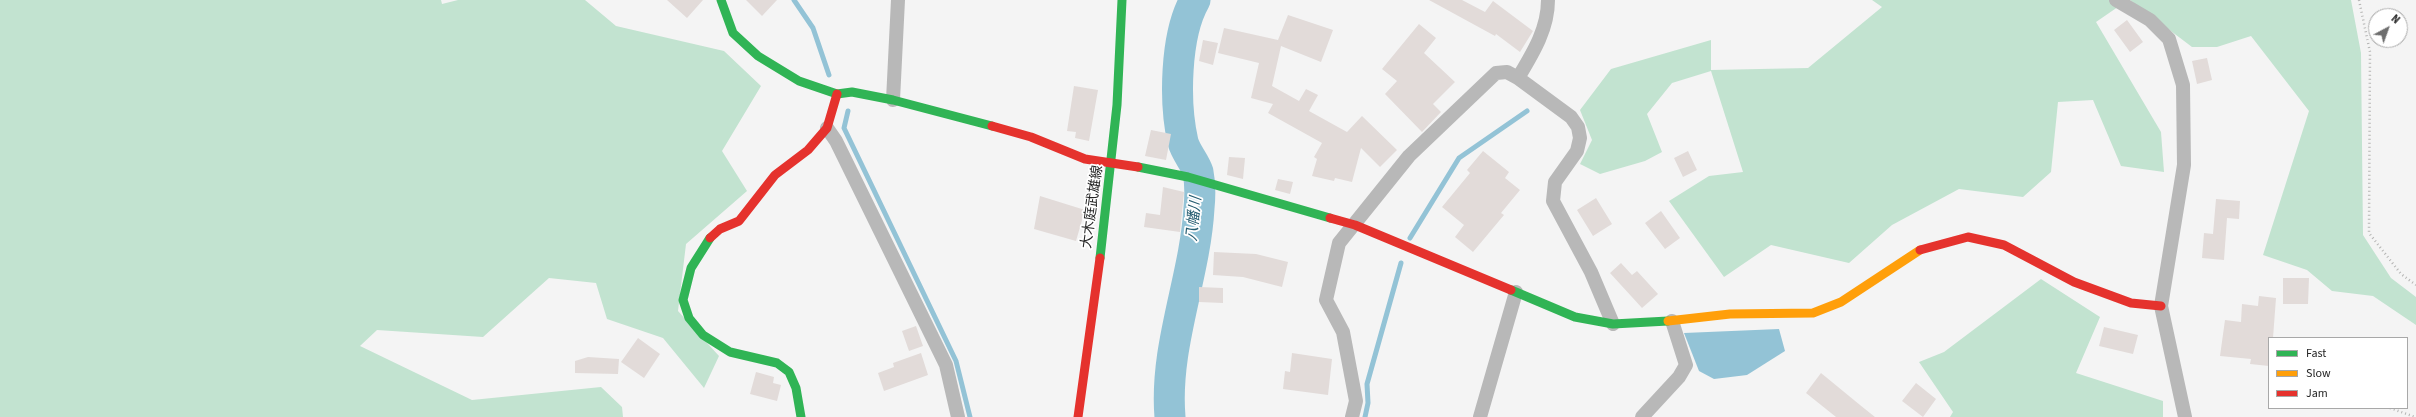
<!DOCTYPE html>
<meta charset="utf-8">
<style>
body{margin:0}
#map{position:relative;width:2416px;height:417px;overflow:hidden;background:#f4f4f4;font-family:"Source Sans 3",sans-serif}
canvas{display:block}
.legend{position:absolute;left:2268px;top:337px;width:140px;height:72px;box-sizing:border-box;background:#fff;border:1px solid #a8a8a8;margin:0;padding:5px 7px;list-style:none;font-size:12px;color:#252525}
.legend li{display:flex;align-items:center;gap:8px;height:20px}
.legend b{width:20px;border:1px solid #a8a8a8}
.north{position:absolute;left:2368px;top:8px;width:40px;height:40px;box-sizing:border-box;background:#fff;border:1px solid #a8a8a8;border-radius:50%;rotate:41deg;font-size:11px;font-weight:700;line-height:16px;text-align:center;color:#252525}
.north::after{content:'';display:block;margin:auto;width:14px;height:18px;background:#6d6d6d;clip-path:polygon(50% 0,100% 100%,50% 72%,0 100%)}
</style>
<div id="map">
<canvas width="2416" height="417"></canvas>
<ul class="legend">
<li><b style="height:5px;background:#30b455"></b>Fast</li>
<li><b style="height:5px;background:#ff9f0a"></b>Slow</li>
<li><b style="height:5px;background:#e5322d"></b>Jam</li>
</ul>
<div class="north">N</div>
</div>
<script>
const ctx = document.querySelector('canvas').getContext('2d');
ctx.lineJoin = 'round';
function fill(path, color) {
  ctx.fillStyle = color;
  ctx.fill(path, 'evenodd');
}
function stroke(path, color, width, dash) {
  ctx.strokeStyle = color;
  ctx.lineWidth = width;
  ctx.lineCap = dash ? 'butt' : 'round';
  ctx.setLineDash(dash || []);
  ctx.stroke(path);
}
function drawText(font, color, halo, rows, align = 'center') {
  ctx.font = font + ' "Source Sans 3","Noto Sans JP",sans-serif';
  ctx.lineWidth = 3.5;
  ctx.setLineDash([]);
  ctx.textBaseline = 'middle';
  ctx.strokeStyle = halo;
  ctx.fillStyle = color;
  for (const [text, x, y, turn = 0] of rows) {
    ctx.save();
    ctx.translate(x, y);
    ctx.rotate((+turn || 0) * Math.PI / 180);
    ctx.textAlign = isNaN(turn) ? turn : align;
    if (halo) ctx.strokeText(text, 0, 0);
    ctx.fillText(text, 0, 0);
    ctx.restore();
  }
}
const green = new Path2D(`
 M0,0H441L442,4L458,0H585L616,26L724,51L761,86L722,151L747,191L686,244L678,311L719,356L704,388L663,338L607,319L596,283L549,278L483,337L377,330L360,346L472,400L601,387L622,407L623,417H0Z
 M1872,0H2128L2096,22L2161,132L2164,172L2121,166L2093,100L2058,102L2051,172L2023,197L1959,189L1892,225L1849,263L1771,245L1724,277L1669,201L1709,176L1743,172L1711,71L1672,83L1647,114L1662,152L1645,161L1600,174L1580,164L1592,140L1580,110L1611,69L1711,40V70L1808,68L1882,7Z
 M2130,0H2351L2361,53L2363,235L2391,278L2416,297V325L2373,296L2332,291L2307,270L2263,255L2309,111L2251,36L2217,47H2192Z
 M2041,279L2100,317L2076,373L2163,401V417H1950L1953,412L1919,362L1944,352Z`);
const water = new Path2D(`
 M1779,329L1785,351L1747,375L1714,379L1699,371L1684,333Z`);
const stream = new Path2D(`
 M794,0L813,28L829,75
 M848,111L844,128L956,361L970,417
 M1410,238L1459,158L1527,111
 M1365,417L1368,403L1367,384L1401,263`);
const river = new Path2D(`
 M1170,417C1164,346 1195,278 1199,208C1200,198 1200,182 1198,172C1195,162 1186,153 1183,142C1174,103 1175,35 1195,0`);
const building = new Path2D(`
 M667,0H703L687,18Z
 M746,0H777L762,16Z
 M1429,0H1462L1485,12L1493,1L1533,31L1520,52L1496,34L1495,36Z
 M1288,15L1333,30L1321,62L1281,46L1272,86L1299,101L1306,89L1318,95L1309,111L1347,132L1362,116L1397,150L1380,167L1361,148L1352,182L1335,178L1334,181L1312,176L1317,159L1314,157L1322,143L1268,113L1273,104L1251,98L1259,63L1218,53L1224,28L1278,40Z
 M2127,20L2143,42L2130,52L2114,30Z
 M1419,24L1436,38L1424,53L1455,82L1433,104L1441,112L1422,132L1385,94L1397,81L1382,69Z
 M1203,40L1218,43L1213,65L1199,61Z
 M2207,58L2212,80L2197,84L2192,61Z
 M1074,86L1098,90L1089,141L1075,138L1076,132L1067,131Z
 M1151,130L1171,134L1166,160L1145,156Z
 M1483,151L1509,172L1505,178L1520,190L1501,213L1504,215L1473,252L1455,237L1464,225L1442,207L1470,173L1467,170Z
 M1688,151L1697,170L1683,177L1674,158Z
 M1229,157L1245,158L1243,179L1227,175Z
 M1278,179L1293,182L1290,194L1275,190Z
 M1163,187L1184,192L1180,232L1144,227L1146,213L1160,215Z
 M1040,196L1085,210L1076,241L1034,229Z
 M1596,198L1612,224L1593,236L1577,210Z
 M2216,199L2240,201L2239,219L2227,218L2224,260L2202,258L2204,233L2213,234Z
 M1661,211L1680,238L1665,249L1645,223Z
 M1214,252L1256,254L1288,262L1282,287L1243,277L1213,275Z
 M1621,263L1632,275L1637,271L1658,294L1642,308L1610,273Z
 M2283,278H2309L2308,304H2283Z
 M1199,287L1223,288V303L1199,302Z
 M2259,296L2276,298L2273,338H2269V366L2250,364L2251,359L2220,356L2225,320L2241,322L2242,304L2258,306Z
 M916,326L923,346L909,351L902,331Z
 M2104,327L2138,335L2133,354L2099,346Z
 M638,338L660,354L644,378L621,362Z
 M921,353L928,375L884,391L878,373L894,367L893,363Z
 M1292,353L1332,359L1328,395L1283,389L1285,371L1290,372Z
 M588,357L619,359L618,374L575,373V361Z
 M756,372L774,377L773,383L781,385L777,401L750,394Z
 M1821,373L1860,405L1875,417H1836L1806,393Z
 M1916,383L1936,399L1923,417L1902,401Z`);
const path = new Path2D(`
 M2359,0L2370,52L2369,233L2401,274L2416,285
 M2390,408L2415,417`);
const street = new Path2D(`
 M2116,0L2150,20L2169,39L2183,85L2184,165L2161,306L2185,417
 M1518,78C1533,53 1548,29 1548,0
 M893,100L898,0
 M827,128L836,141L946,365L958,417
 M1352,417L1356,401L1343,332L1326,300L1339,243L1409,156L1496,73L1507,72L1518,78L1571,117L1578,127L1580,138L1577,151L1555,182L1553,201L1591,272L1613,324
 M1480,417L1516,292
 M1642,417L1679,377L1686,365L1672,321`);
const fast = new Path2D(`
 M721,0L733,33L758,56L799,81L837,94L852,92L893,100L992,126
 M1138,167L1188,177L1330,218
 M710,238L691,268L683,300L689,318L703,335L730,352L777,363L789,372L796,388L801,417
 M1100,258L1117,105L1122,0
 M1511,290L1575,317L1613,324L1668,321`);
const slow = new Path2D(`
 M1668,321L1730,314L1813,313L1841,302L1920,250`);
const jam = new Path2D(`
 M992,126L1031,137L1085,159L1138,167
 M1330,218L1355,225L1511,290
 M710,238L720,229L739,221L775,175L808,150L827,128L837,94
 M1920,250L1968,237L2004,245L2074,282L2131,303L2161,306
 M1078,417L1100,258`);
const streetNames = [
 ["大木庭武雄線",1093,207,-82]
];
const waterNames = [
 ["八幡川",1195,219,-84]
];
fill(green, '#c2e3d0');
fill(water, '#93c3d6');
stroke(stream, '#93c3d6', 5);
stroke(river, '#93c3d6', 31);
fill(building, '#e2dbd9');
stroke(path, '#b5b5b4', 2.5, [1, 3]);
stroke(street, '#b8b8b8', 14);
stroke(fast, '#30b455', 9);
stroke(slow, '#ff9f0a', 9);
stroke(jam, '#e5322d', 9);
drawText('14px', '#252525', '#fff', streetNames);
drawText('italic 15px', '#265d71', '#fff', waterNames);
</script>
